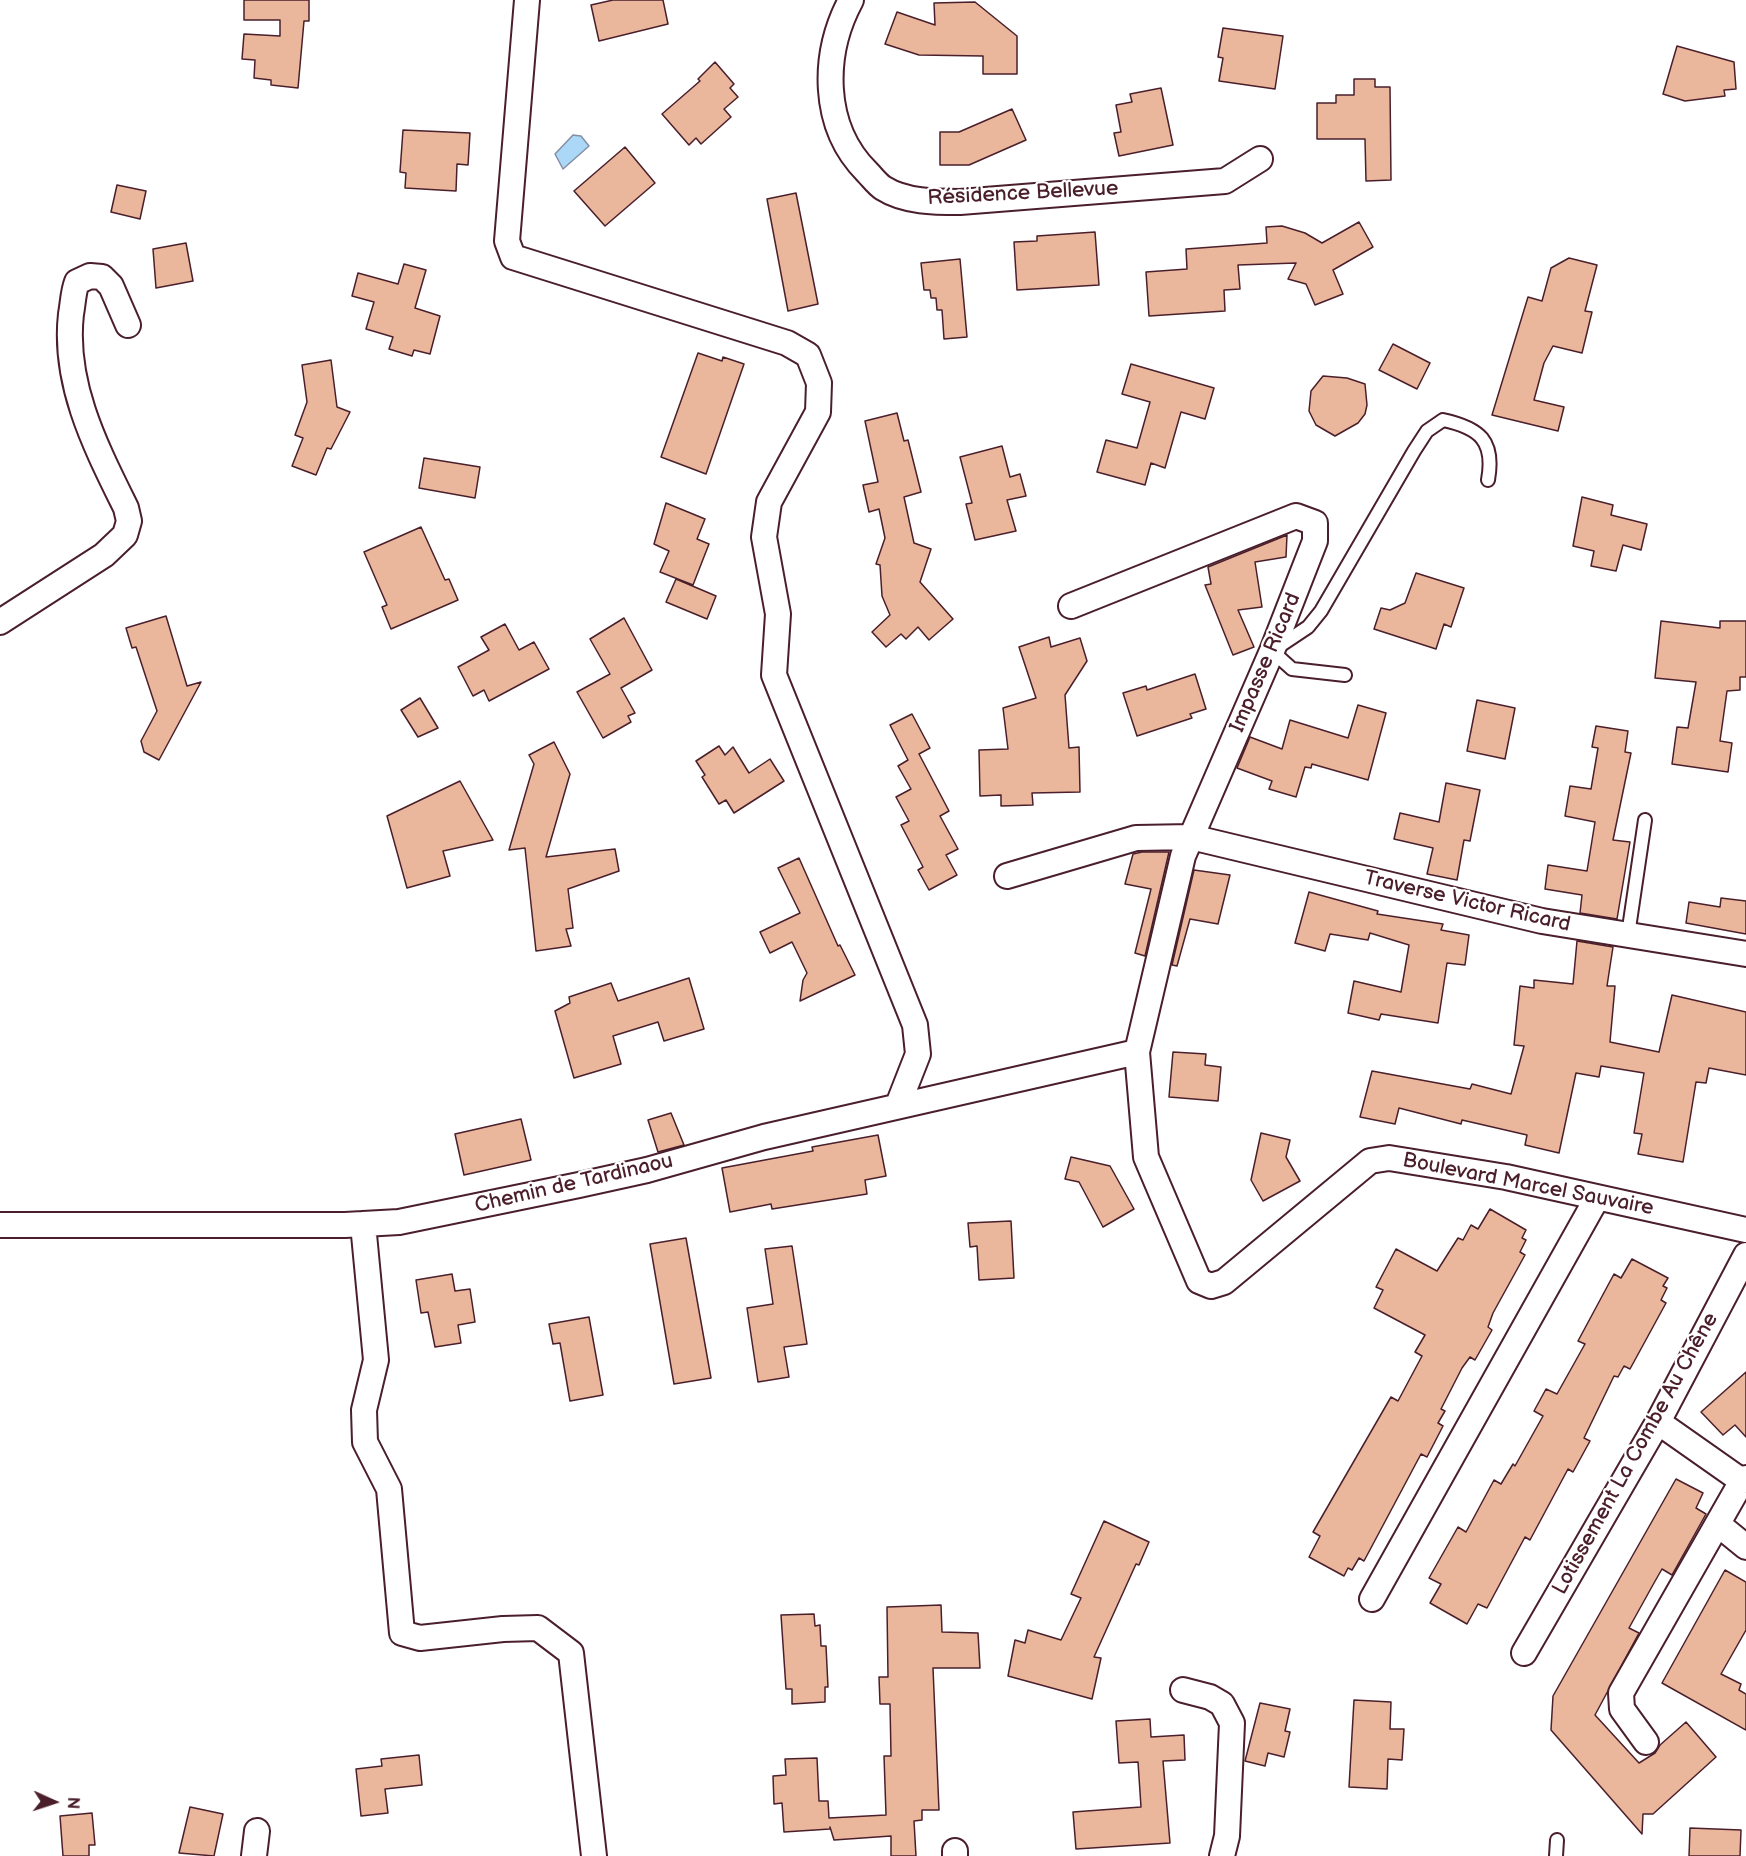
<!DOCTYPE html>
<meta charset="utf-8">
<style>
body{margin:0}
#map{position:relative;width:1746px;height:1856px;overflow:hidden;background:#fff;font-family:"Balsamiq Sans",sans-serif}
canvas{display:block}
.north{position:absolute;left:24px;top:1772px;width:60px;height:60px;-webkit-text-stroke:4px #fff;paint-order:stroke;rotate:93deg;font-size:16px;font-weight:700;line-height:24px;text-align:center;color:#4a1f2b}
.north::after{content:'';display:block;margin:auto;width:21px;height:27px;background:#4a1f2b;clip-path:polygon(50% 0,100% 100%,50% 72%,0 100%)}
</style>
<div id="map">
<canvas width="1746" height="1856"></canvas>
<div class="north">N</div>
</div>
<script>
const ctx = document.querySelector('canvas').getContext('2d');
ctx.lineJoin = 'round';
function fill(path, color) {
  ctx.fillStyle = color;
  ctx.fill(path, 'evenodd');
}
function stroke(path, color, width, dash) {
  ctx.strokeStyle = color;
  ctx.lineWidth = width;
  ctx.lineCap = dash ? 'butt' : 'round';
  ctx.setLineDash(dash || []);
  ctx.stroke(path);
}
function drawText(font, color, halo, rows, align = 'center') {
  ctx.font = font + ' "Balsamiq Sans",sans-serif';
  ctx.lineWidth = 4.5;
  ctx.setLineDash([]);
  ctx.textBaseline = 'middle';
  ctx.strokeStyle = halo;
  ctx.fillStyle = color;
  for (const [text, x, y, turn = 0] of rows) {
    ctx.save();
    ctx.translate(x, y);
    ctx.rotate((+turn || 0) * Math.PI / 180);
    ctx.textAlign = isNaN(turn) ? turn : align;
    if (halo) ctx.strokeText(text, 0, 0);
    ctx.fillText(text, 0, 0);
    ctx.restore();
  }
}
const water = new Path2D(`
 M573,135L581,136L589,146L563,169L555,154Z`);
const building = new Path2D(`
 M244,0H309V21H304L298,88L271,85V80L254,78L255,60L242,59L244,34L280,36V20H244Z
 M613,0H663L668,24L599,41L591,5Z
 M975,2L1017,36V74H983V56L919,55L885,44L897,12L935,25L934,3Z
 M1223,28L1283,36L1275,89L1219,81L1223,58L1218,57Z
 M1677,46L1734,62L1736,89L1724,90L1725,96L1685,101L1663,94Z
 M715,62L734,84L730,88L738,97L724,109L731,117L701,144L696,138L689,145L662,114L700,81L698,79Z
 M1354,79H1375V87H1390L1391,180L1366,181L1365,139H1317V103H1336V95H1354Z
 M1161,88L1173,145L1119,156L1114,133L1121,132L1116,105L1132,102L1130,94Z
 M1012,109L1026,140L969,165H940V132H959Z
 M403,130L470,133L468,165L457,164L456,191L405,188L406,173L400,172Z
 M625,147L655,183L605,226L574,191Z
 M117,185L146,191L140,219L111,212Z
 M796,193L818,304L788,311L767,199Z
 M1359,222L1373,247L1333,270L1343,294L1315,305L1306,284L1288,279L1296,263L1238,265L1240,289L1224,290L1225,311L1149,316L1146,272L1187,269L1186,249L1267,243L1266,227L1282,226L1305,233L1322,243Z
 M1095,232L1099,285L1017,290L1014,242L1037,241V236Z
 M186,243L193,281L156,288L153,249Z
 M1569,258L1597,265L1585,311L1592,312L1582,353L1553,346L1544,363L1534,400L1564,407L1558,431L1492,415L1528,297L1542,301L1551,268Z
 M960,259L967,337L944,339L942,310H937L936,298H931L930,290H924L921,263Z
 M404,264L426,270L415,308L440,316L430,354L414,350L412,356L389,349L393,337L366,329L374,302L352,296L358,273L398,284Z
 M1393,344L1430,363L1417,389L1379,370Z
 M698,353L722,361L723,357L744,364L706,474L661,457Z
 M331,360L337,407L350,412L331,449L327,448L316,475L292,466L303,438L295,435L307,402L302,365Z
 M1131,364L1214,388L1205,419L1181,412L1165,468L1151,463L1145,485L1097,472L1106,440L1137,448L1150,402L1122,394Z
 M1323,376L1347,378L1365,384L1367,405L1365,414L1358,423L1335,436L1316,425L1309,411L1311,391Z
 M897,413L904,441L908,440L921,492L904,497L914,543L931,549L920,582L953,619L929,640L918,627L906,639L901,634L886,647L872,632L890,615L882,596L880,565L876,564L885,538L879,509L869,512L863,485L878,482L865,421Z
 M1002,446L1010,477L1020,474L1026,496L1007,500L1016,531L975,540L966,504L972,503L960,457Z
 M424,458L480,467L475,498L419,488Z
 M1582,497L1613,505L1611,515L1647,524L1641,550L1623,545L1616,571L1591,566L1594,551L1573,546Z
 M666,503L705,519L697,539L709,544L693,585L660,572L669,551L654,544Z
 M421,527L445,580L449,579L458,600L391,629L382,607L387,605L364,552Z
 M1287,535L1286,557L1255,562L1262,607L1238,610L1254,647L1233,655L1205,585L1211,584L1208,567Z
 M1416,573L1464,588L1451,627L1444,624L1436,649L1374,629L1381,608L1390,610L1405,603Z
 M676,579L716,596L707,619L666,602Z
 M166,616L187,686L201,682L159,760L144,752L141,741L157,711L136,647L132,648L126,628Z
 M624,618L652,670L621,688L635,713L628,716L631,722L603,738L577,692L610,674L590,639Z
 M1661,621L1720,628V621H1746V677H1740V690L1727,691L1720,741L1732,743L1728,772L1672,764L1677,727L1688,728L1696,682L1655,678Z
 M505,624L519,650L534,642L549,669L489,701L484,690L473,696L458,667L489,650L481,637Z
 M1049,637L1051,647L1080,638L1087,661L1065,695L1069,748L1079,747L1080,792L1032,793L1033,805L1001,806V795L980,796L979,750L1008,749L1003,708L1036,698L1019,647Z
 M1195,674L1206,709L1190,714L1192,718L1137,736L1123,693L1146,686L1147,690Z
 M420,698L438,728L418,737L401,710Z
 M1477,700L1515,708L1505,759L1467,751Z
 M1358,705L1386,713L1368,780L1312,764L1311,768L1305,767L1296,797L1269,789L1272,781L1237,768L1250,737L1282,749L1290,720L1348,738Z
 M912,714L930,748L919,754L949,811L940,816L958,849L946,855L957,875L929,890L918,870L923,867L901,825L909,821L896,797L911,789L898,766L908,760L890,725Z
 M1596,726L1628,731L1625,752L1631,753L1613,840L1630,842L1617,919L1580,913L1582,895L1545,889L1548,865L1587,871L1595,822L1565,816L1570,786L1591,789L1598,748L1592,747Z
 M554,742L570,774L546,857L615,849L619,871L568,889L573,928L566,929L571,946L536,951L525,848L509,850L534,764L529,755Z
 M719,746L725,755L733,747L749,773L770,759L784,781L734,813L726,800L719,804L702,777L705,775L696,761Z
 M460,781L493,840L443,851L450,876L407,888L387,816Z
 M1446,783L1480,790L1470,841L1464,840L1457,880L1427,874L1433,848L1394,839L1400,813L1439,822Z
 M1142,852H1169L1145,956L1135,953L1151,889L1125,884L1133,854Z
 M799,858L838,946L840,945L855,975L800,1001L803,980L807,973L792,942L770,953L760,932L800,913L778,868Z
 M1194,870L1230,875L1218,924L1190,919L1177,966L1172,965Z
 M1309,892L1378,911L1377,914L1443,924L1441,930L1469,935L1465,965L1447,963L1438,1023L1381,1014L1379,1020L1348,1013L1354,981L1401,992L1409,945L1370,933L1368,940L1330,934L1325,951L1295,943Z
 M1721,898L1746,901V934L1686,923L1689,902L1720,907Z
 M1577,941L1613,947L1607,986H1615L1610,1042L1659,1052L1672,995L1746,1012V1075L1709,1068L1706,1083L1696,1082L1683,1162L1638,1154L1642,1134L1634,1133L1644,1073L1601,1066L1599,1077L1576,1073L1559,1153L1525,1145L1527,1135L1462,1120L1461,1124L1399,1108L1395,1124L1360,1117L1372,1071L1470,1089L1472,1084L1511,1094L1524,1046L1514,1045L1520,986L1534,988V980L1573,984Z
 M689,978L704,1029L664,1041L658,1022L613,1036L621,1064L574,1078L555,1011L570,1003L569,997L611,983L618,1001Z
 M1173,1052L1206,1054L1205,1065L1221,1067L1218,1101L1169,1097Z
 M671,1113L684,1145L658,1152L648,1120Z
 M521,1119L531,1160L464,1175L455,1134Z
 M1261,1133L1290,1140L1286,1157L1300,1181L1263,1201L1251,1180Z
 M878,1135L886,1176L865,1180L867,1194L772,1209L771,1204L730,1212L722,1168L813,1151L812,1147Z
 M1071,1157L1110,1166L1134,1209L1103,1227L1079,1182L1065,1179Z
 M1490,1209L1526,1230L1522,1238L1526,1240L1520,1252L1525,1255L1493,1313L1488,1327L1492,1330L1475,1360L1470,1357L1462,1368L1441,1409L1445,1411L1438,1423L1443,1426L1427,1457L1421,1454L1364,1561L1359,1558L1352,1570L1348,1568L1344,1576L1309,1557L1320,1536L1313,1532L1391,1397L1398,1401L1422,1356L1415,1352L1425,1335L1374,1308L1383,1290L1376,1287L1396,1249L1437,1271L1458,1238L1463,1240L1471,1225L1478,1229Z
 M1011,1221L1014,1278L979,1280L977,1246L970,1247L968,1223Z
 M686,1238L711,1378L674,1384L650,1244Z
 M792,1246L807,1344L784,1347L789,1377L758,1382L747,1308L773,1304L765,1249Z
 M1632,1259L1668,1278L1663,1286L1667,1288L1661,1300L1666,1303L1630,1369L1624,1366L1618,1377L1614,1376L1584,1438L1590,1441L1573,1472L1568,1469L1530,1540L1525,1537L1487,1608L1478,1604L1467,1624L1430,1603L1441,1584L1429,1578L1458,1527L1466,1532L1494,1480L1501,1484L1513,1464L1515,1466L1543,1416L1534,1411L1546,1389L1557,1394L1585,1344L1578,1341L1614,1274L1621,1278Z
 M452,1274L455,1291L470,1289L475,1322L458,1325L461,1343L435,1347L428,1312L421,1313L416,1280Z
 M589,1317L603,1395L570,1401L560,1343L553,1344L549,1324Z
 M1746,1372V1437L1735,1425L1723,1435L1701,1412Z
 M1676,1479L1703,1493L1696,1508L1706,1514L1672,1575L1662,1569L1654,1583L1629,1628L1639,1633L1595,1715L1639,1763L1655,1753L1660,1745L1686,1722L1716,1757L1653,1814H1643L1642,1834L1551,1730L1553,1696Z
 M1104,1521L1149,1542L1139,1565L1136,1564L1094,1657L1101,1658L1092,1699L1008,1676L1015,1640L1025,1643L1028,1630L1061,1640L1081,1598L1071,1594Z
 M1725,1570L1746,1582V1630L1721,1674L1741,1684L1739,1690L1746,1694V1730L1662,1683Z
 M941,1605L942,1632L978,1633L980,1668H933L939,1810H922V1820L914,1821L916,1856H891V1836L834,1840L830,1827V1829L784,1832L782,1803L774,1804L773,1776L786,1775L785,1759L817,1758L819,1801H828L829,1818L886,1815L884,1756H891L890,1704H880L879,1677H888L887,1607Z
 M814,1614L815,1626L820,1625L821,1646H826L828,1687H825V1702L792,1704V1689H786L781,1615Z
 M1354,1700L1391,1702L1390,1729H1404L1402,1760L1388,1759L1387,1789L1349,1787Z
 M1260,1703L1290,1709L1285,1731L1290,1732L1284,1757L1268,1753L1265,1766L1245,1761Z
 M1150,1719L1151,1737L1184,1735L1185,1760L1163,1761L1170,1843L1076,1849L1073,1812L1141,1807L1138,1762L1119,1763L1116,1721Z
 M419,1755L422,1785L385,1789L388,1813L361,1816L356,1769L382,1766L381,1759Z
 M190,1807L223,1814L214,1856L179,1853Z
 M92,1813L95,1845H89V1856H63L60,1816Z
 M1690,1828L1741,1830L1740,1856H1689Z`);
const service = new Path2D(`
 M1345,675L1292,669L1272,651L1308,627L1321,611L1414,451L1427,431L1443,420C1480,428 1495,441 1488,480
 M1628,935L1645,820
 M1556,1856L1557,1840`);
const minor = new Path2D(`
 M527,0L507,241L513,257L787,343L808,355L819,383L818,412L769,502L764,537L778,614L774,675L915,1025L918,1054L898,1105
 M851,0C822,54 821,126 867,172C872,177 877,184 883,188C905,202 935,202 960,202L1225,181L1260,159
 M1071,606L1296,516L1315,523V541L1272,651L1183,856L1137,1052L1146,1157L1199,1281L1211,1286L1224,1282L1370,1161L1389,1158L1506,1177L1746,1230
 M0,622L104,555L125,535L129,521L126,508C96,447 63,384 71,314C73,304 73,292 77,282L90,276L102,277L111,286L128,325
 M1007,876L1136,838L1191,837L1542,921L1746,954
 M363,1224L376,1360L364,1410L365,1442L389,1489L402,1633L420,1638L503,1629L538,1628L571,1653L594,1856
 M0,1225H345L399,1222L579,1185L647,1170L764,1137L1137,1052
 M1658,1422L1742,1481L1746,1478
 M1719,1525L1746,1547
 M1372,1599L1597,1198
 M1524,1653L1658,1422L1746,1255
 M1183,1690L1210,1697L1222,1704L1232,1723L1227,1836L1222,1856
 M1646,1742L1622,1709L1621,1693L1742,1481
 M955,1851V1856
 M254,1856L257,1831`);
const streetNames = [
 ["Résidence Bellevue",1023,194,-3],
 ["Impasse Ricard",1266,663,-67],
 ["Traverse Victor Ricard",1467,902,13],
 ["Chemin de Tardinaou",574,1184,-13],
 ["Boulevard Marcel Sauvaire",1528,1185,11],
 ["Lotissement La Combe Au Chêne",1636,1454,-61]
];
fill(water, '#abd8f7');
stroke(water, '#848ea5', 1.5);
fill(building, '#eab79c');
stroke(building, '#4a1f2b', 1.5);
stroke(service, '#4a1f2b', 16);
stroke(minor, '#4a1f2b', 28);
stroke(service, '#fff', 12);
stroke(minor, '#fff', 24);
drawText('21px', '#4a1f2b', '#fff', streetNames);
</script>
